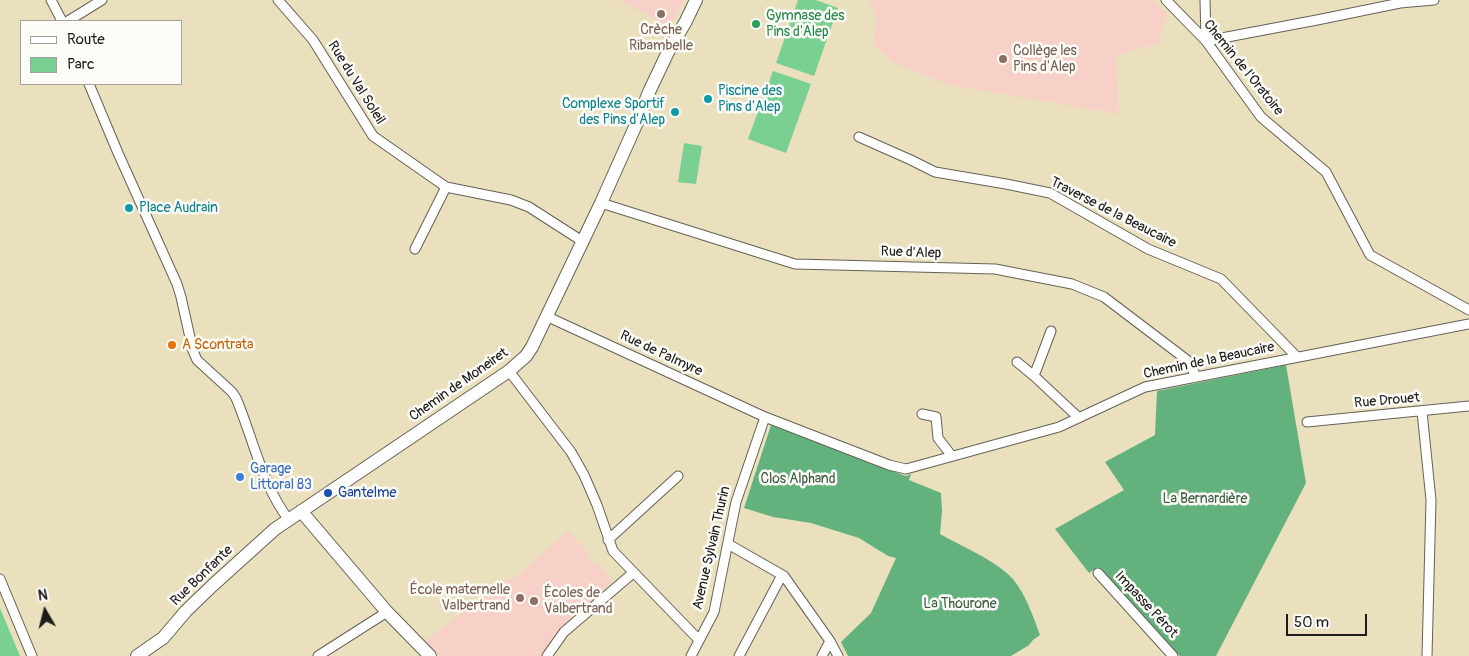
<!DOCTYPE html>
<meta charset="utf-8">
<style>
body{margin:0}
#map{position:relative;width:1469px;height:656px;overflow:hidden;background:#eae0be;font-family:Pangolin,sans-serif}
canvas{display:block}
.legend{position:absolute;left:20px;top:20px;width:162px;height:65px;box-sizing:border-box;background:#fdfcf7;border:1px solid #a3a29f;margin:0;padding:6px 9px;list-style:none;font-size:15px;color:#1c1c1c}
.legend li{display:flex;align-items:center;gap:10px;height:25px}
.legend b{width:25px;border:1px solid #a3a29f}
.north{position:absolute;left:20px;top:586px;width:50px;height:50px;-webkit-text-stroke:4px #fdfcf7;paint-order:stroke;rotate:352deg;font-size:14px;font-weight:700;line-height:20px;text-align:center;color:#1c1c1c}
.north::after{content:'';display:block;margin:auto;width:18px;height:22px;background:#1c1c1c;clip-path:polygon(50% 0,100% 100%,50% 72%,0 100%)}
.scale{position:absolute;left:1286px;top:614px;width:81px;height:22px;box-sizing:border-box;border:2px solid #1c1c1c;border-top:0;padding-left:6px;font-size:15px;line-height:18px;white-space:nowrap;color:#1c1c1c;-webkit-text-stroke:4px #fdfcf7;paint-order:stroke}
</style>
<div id="map">
<canvas width="1469" height="656"></canvas>
<ul class="legend">
<li><b style="height:6px;background:#fff"></b>Route</li>
<li><b style="height:14px;background:#7ad093"></b>Parc</li>
</ul>
<div class="north">N</div>
<div class="scale">50 m</div>
</div>
<script>
const ctx = document.querySelector('canvas').getContext('2d');
ctx.lineJoin = 'round';
function fill(path, color) {
  ctx.fillStyle = color;
  ctx.fill(path, 'evenodd');
}
function stroke(path, color, width, dash) {
  ctx.strokeStyle = color;
  ctx.lineWidth = width;
  ctx.lineCap = dash ? 'butt' : 'round';
  ctx.setLineDash(dash || []);
  ctx.stroke(path);
}
function drawText(font, color, halo, rows, align = 'center') {
  ctx.font = font + ' Pangolin,sans-serif';
  ctx.lineWidth = 5;
  ctx.setLineDash([]);
  ctx.textBaseline = 'middle';
  ctx.strokeStyle = halo;
  ctx.fillStyle = color;
  for (const [text, x, y, turn = 0] of rows) {
    ctx.save();
    ctx.translate(x, y);
    ctx.rotate((+turn || 0) * Math.PI / 180);
    ctx.textAlign = isNaN(turn) ? turn : align;
    if (halo) ctx.strokeText(text, 0, 0);
    ctx.fillText(text, 0, 0);
    ctx.restore();
  }
}
const built = new Path2D(`
 M618,0H684L670,27Z
 M868,0H1153L1168,15L1160,31L1162,43L1116,55L1119,114L949,85L894,63L873,44L877,20Z
 M568,531L588,552L586,555L594,564L598,563L601,568L613,581L566,622L541,656H440L424,642L508,578L512,580Z`);
const green = new Path2D(`
 M798,0H816L838,8L814,76L776,63Z
 M773,71L811,84L786,153L748,139Z
 M684,143L702,146L696,184L678,182Z
 M0,608L20,656H0Z`);
const forest = new Path2D(`
 M1286,365L1306,483L1216,656H1180L1098,567L1089,573L1055,529L1124,490L1105,462L1155,435L1157,391Z
 M771,425L906,476L911,474L909,480L941,493L942,511L940,534C961,546 997,561 1013,579C1026,595 1033,616 1040,635L1033,640L1029,645L1011,656H848L841,642L871,613L896,558L888,556L859,538L811,523L773,517L744,508Z`);
const street = new Path2D(`
 M51,0L62,21
 M278,0L313,40L373,136L446,187L511,200L529,207L582,241
 M1166,0L1206,41L1261,117L1326,172L1370,255L1469,310
 M1205,0L1206,41L1317,20L1400,3L1434,0
 M68,21L102,0
 M89,84L118,153L177,284L181,297L193,351L197,360L232,392L236,398C253,438 262,485 289,520
 M859,137L911,160L935,172L1006,184L1050,193L1148,249L1221,279L1297,357
 M601,203L795,264L995,269L1072,284L1104,297L1187,360L1196,376
 M415,249L446,187
 M546,316L765,417L889,465L906,469L1059,427L1145,387L1469,324
 M1051,331L1034,376L1079,418
 M1017,362L1034,376
 M509,371L571,452L584,475L597,505L613,551L699,640
 M1422,412L1431,500L1427,656
 M922,414L936,417L938,438L951,455
 M1307,422L1469,406
 M608,540L678,476
 M728,544L784,576L830,641L838,656
 M1098,573L1173,656
 M0,579L32,656
 M318,656L387,612
 M547,656L564,632L633,573
 M691,656L714,612L736,502L765,417
 M739,656L782,575
 M822,656L830,641`);
const secondary = new Path2D(`
 M301,511L387,612L430,656
 M137,656L163,638L186,611L213,585L275,529L509,371L526,356L532,347L601,203L639,118L649,92L668,52L686,21L696,0`);
const markers = [
 [661,14,5,"#8d6e63"],
 [756,24,5,"#2e9e5b"],
 [1003,59,5,"#8d6e63"],
 [708,99,5,"#0f9aa8"],
 [675,112,5,"#0f9aa8"],
 [129,208,5,"#0f9aa8"],
 [172,345,5,"#e8710a"],
 [240,477,5,"#3f7fe0"],
 [328,493,5,"#1a4fb4"],
 [520,598,5,"#8d6e63"],
 [534,601,5,"#8d6e63"]
];
const leisureNames = [
 ["Gymnase des",766,16],
 ["Pins d'Alep",766,32]
];
const educationNames = [
 ["Crèche",661,30,"center"],
 ["Ribambelle",661,46,"center"],
 ["Collège les",1013,51],
 ["Pins d'Alep",1013,67],
 ["École maternelle",510,590,"right"],
 ["Valbertrand",510,606,"right"],
 ["Écoles de",544,593],
 ["Valbertrand",544,609]
];
const streetNames = [
 ["Chemin de l'Oratoire",1243,68,51],
 ["Rue du Val Soleil",356,83,58],
 ["Traverse de la Beaucaire",1113,213,27],
 ["Rue d'Alep",911,253,2],
 ["Rue de Palmyre",661,354,25],
 ["Chemin de la Beaucaire",1209,361,-12],
 ["Chemin de Moneiret",459,385,-35],
 ["Rue Drouet",1387,401,-5],
 ["Avenue Sylvain Thurin",712,548,-77],
 ["Rue Bonfante",202,576,-44],
 ["Impasse Pérot",1146,605,47]
];
const cultureNames = [
 ["Piscine des",718,91],
 ["Pins d'Alep",718,107],
 ["Complexe Sportif",665,104,"right"],
 ["des Pins d'Alep",665,120,"right"],
 ["Place Audrain",139,208]
];
const foodNames = [
 ["A Scontrata",182,345]
];
const shopNames = [
 ["Garage",250,469],
 ["Littoral 83",250,485]
];
const parkNames = [
 ["Clos Alphand",798,479],
 ["La Bernardière",1205,499],
 ["La Thourone",960,604]
];
const transitNames = [
 ["Gantelme",338,493]
];
fill(built, '#f7d1c7');
fill(green, '#7ad093');
fill(forest, '#63b27d');
stroke(street, '#646155', 11);
stroke(secondary, '#646155', 14);
stroke(street, '#fff', 9);
stroke(secondary, '#fff', 12);
for (const [x, y, r, color] of markers) {
  const dot = new Path2D();
  dot.arc(x, y, r, 0, 2 * Math.PI);
  ctx.fillStyle = color;
  ctx.fill(dot);
  stroke(dot, '#fdfcf7', 2);
}
drawText('14px', '#27864d', '#fdfcf7', leisureNames, 'left');
drawText('14px', '#785e54', '#fdfcf7', educationNames, 'left');
drawText('14px', '#1c1c1c', '#fdfcf7', streetNames);
drawText('14px', '#0d838f', '#fdfcf7', cultureNames, 'left');
drawText('14px', '#c56008', '#fdfcf7', foodNames, 'left');
drawText('14px', '#366cbe', '#fdfcf7', shopNames, 'left');
drawText('14px', '#3d5b46', '#fdfcf7', parkNames);
drawText('14px', '#164399', '#fdfcf7', transitNames, 'left');
</script>
